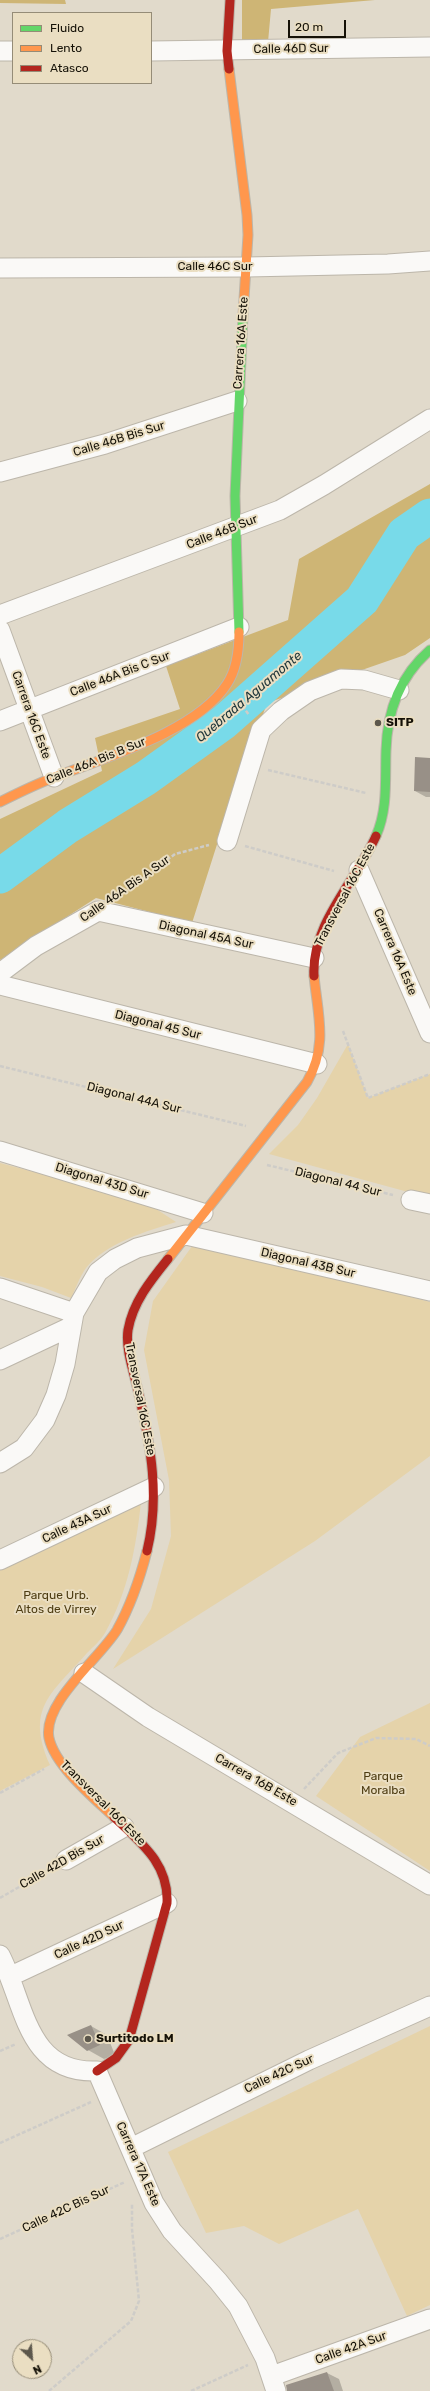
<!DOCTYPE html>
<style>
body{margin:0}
#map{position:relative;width:430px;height:2391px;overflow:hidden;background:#e1dacb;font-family:Rubik,sans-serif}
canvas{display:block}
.legend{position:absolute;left:12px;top:12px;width:140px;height:72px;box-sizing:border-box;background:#eadec2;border:1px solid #958c77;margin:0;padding:5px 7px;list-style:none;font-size:12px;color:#151107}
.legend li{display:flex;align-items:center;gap:8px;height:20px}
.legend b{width:20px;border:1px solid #958c77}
.north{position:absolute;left:12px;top:2339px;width:40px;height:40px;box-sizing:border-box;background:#eadec2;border:1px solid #958c77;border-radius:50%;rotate:154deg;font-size:11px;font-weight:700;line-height:16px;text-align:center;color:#151107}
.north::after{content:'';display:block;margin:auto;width:14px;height:18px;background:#5c574c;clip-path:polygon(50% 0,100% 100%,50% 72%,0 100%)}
.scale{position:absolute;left:288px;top:20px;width:58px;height:18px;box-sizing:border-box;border:2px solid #151107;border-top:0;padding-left:5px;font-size:12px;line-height:14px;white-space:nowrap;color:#151107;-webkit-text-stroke:3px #eadec2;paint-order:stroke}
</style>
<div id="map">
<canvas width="430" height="2391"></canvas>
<ul class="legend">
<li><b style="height:5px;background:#63d668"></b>Fluido</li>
<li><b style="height:5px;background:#ff974d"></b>Lento</li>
<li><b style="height:5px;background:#b3261e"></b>Atasco</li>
</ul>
<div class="north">N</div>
<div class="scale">20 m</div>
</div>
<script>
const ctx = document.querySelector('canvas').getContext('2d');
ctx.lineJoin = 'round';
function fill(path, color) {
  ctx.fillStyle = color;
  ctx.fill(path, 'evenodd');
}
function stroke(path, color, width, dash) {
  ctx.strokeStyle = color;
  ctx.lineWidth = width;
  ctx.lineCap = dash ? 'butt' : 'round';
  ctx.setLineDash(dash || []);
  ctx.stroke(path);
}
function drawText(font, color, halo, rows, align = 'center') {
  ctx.font = font + ' Rubik,sans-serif';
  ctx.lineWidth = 4;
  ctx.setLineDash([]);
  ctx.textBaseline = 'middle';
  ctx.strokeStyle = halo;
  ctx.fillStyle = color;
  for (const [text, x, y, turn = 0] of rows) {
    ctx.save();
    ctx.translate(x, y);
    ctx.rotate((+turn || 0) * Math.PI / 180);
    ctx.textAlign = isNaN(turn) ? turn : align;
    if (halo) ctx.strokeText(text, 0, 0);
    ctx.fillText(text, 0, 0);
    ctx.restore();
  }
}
const green = new Path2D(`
 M348,1044L368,1098L430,1074V1198L269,1154L298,1125L317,1098Z
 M0,1163L144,1201L176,1222C147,1231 106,1243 86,1268C80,1276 76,1288 71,1298L42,1287L0,1276Z
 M195,1242L430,1302V1456L315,1541L113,1669L151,1609L171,1536L169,1480L144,1350L153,1301Z
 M141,1502C136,1548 128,1592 105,1633C101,1640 93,1647 87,1653C51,1694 25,1708 50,1765L0,1791V1568Z
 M430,1703V1871L316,1796L360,1737Z
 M430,2026V2305L407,2316L358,2209L279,2244L244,2226L206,2233L168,2152Z`);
const forest = new Path2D(`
 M0,0H65L66,4L0,3Z
 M242,0H375L271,9L268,42L242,43Z
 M430,484V638L405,655L267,703L220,835L192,923L96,898L0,960V819L102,771L95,738L180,709L166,666L288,620L299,559Z`);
const shadow = new Path2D(`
 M430,759V797H426L415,791Z
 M91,2026L107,2035L115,2055L104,2059L88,2050Z
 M327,2373L339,2379L343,2391H302Z`);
const river = new Path2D(`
 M0,876L68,826L146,778L224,722L362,600L404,534L430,516`);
const building = new Path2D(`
 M415,757L430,758V792L414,791Z
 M91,2025L100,2045L87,2051L67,2035Z
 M327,2372L334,2391H287L286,2385Z`);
const path = new Path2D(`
 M239,701L249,715
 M268,770L366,793
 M245,846L334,871
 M119,896L175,854L209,845
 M343,1031L368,1098L430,1074
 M0,1066L246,1126
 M267,1165L393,1195
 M304,1789L338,1753L376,1738L416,1739L430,1746
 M0,1793L44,1769
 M0,1898L50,1869
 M0,2051L16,2044
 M0,2143L91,2102
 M0,2239L125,2182
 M49,2391L131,2321L139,2301L132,2229V2204
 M191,2391L248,2365`);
const street = new Path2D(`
 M0,51H13
 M151,51L430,47
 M0,268L247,267L388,264L430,261
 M0,472L105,444L237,401
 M0,615L280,510L324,485L430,419
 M0,630L54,777
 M0,721L239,627
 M227,841L261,730L281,711L310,691L341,679L364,680L399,690
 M359,870L430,1033
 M0,973L36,946L98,911L314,958
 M0,985L317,1064
 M0,1151L203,1213
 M411,1200L430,1204
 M0,1288L74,1313
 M0,1360L70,1327
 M0,1463L24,1448L45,1420L56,1395L65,1364L74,1313L98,1272L115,1259L137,1248L186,1235L430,1291
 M0,1560L154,1487
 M84,1673L148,1717L430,1885
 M66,1860L124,1827
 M0,1955C25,2003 26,2074 97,2071L154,2203L172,2231L218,2281L238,2306L265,2358L276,2391
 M11,1976L167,1903
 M131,2148L309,2060L430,2006
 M272,2376L430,2319`);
const fast = new Path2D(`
 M239,632L235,496L243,315
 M376,836C388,809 385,780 386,751C387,712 400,676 430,650`);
const slow = new Path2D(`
 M229,69L247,215L248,235L243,315
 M0,802C18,793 36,784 55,777C106,757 196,732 227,684C237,669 239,649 239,632
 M168,1259L307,1082C328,1045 318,1016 314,976
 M114,1817C94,1798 55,1766 49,1738C42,1703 100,1658 117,1630C131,1605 140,1578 147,1551`);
const jam = new Path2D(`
 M229,69L227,51L230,0
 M314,976C311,924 356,881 376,836
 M147,1551C160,1498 151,1446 139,1395C135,1375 125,1350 128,1330C133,1302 151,1280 168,1259
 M97,2071L116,2058L129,2040L167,1903C169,1863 140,1842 114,1817`);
const markers = [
 [378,723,4,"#5c574c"],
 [88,2039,4,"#5c574c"]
];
const streetNames = [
 ["Calle 46D Sur",291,49,-1],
 ["Calle 46C Sur",215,267],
 ["Carrera 16A Este",241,343,-86],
 ["Calle 46B Bis Sur",119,439,-17],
 ["Calle 46B Sur",222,532,-21],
 ["Calle 46A Bis C Sur",120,674,-21],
 ["Carrera 16C Este",31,715,70],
 ["Calle 46A Bis B Sur",96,761,-22],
 ["Calle 46A Bis A Sur",125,889,-35],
 ["Transversal 16C Este",345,895,-62],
 ["Diagonal 45A Sur",206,935,12],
 ["Carrera 16A Este",395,952,67],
 ["Diagonal 45 Sur",158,1025,14],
 ["Diagonal 44A Sur",134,1098,14],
 ["Diagonal 43D Sur",102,1181,17],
 ["Diagonal 44 Sur",338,1182,14],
 ["Diagonal 43B Sur",308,1263,13],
 ["Transversal 16C Este",140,1399,79],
 ["Calle 43A Sur",77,1524,-25],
 ["Carrera 16B Este",256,1780,30],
 ["Transversal 16C Este",103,1803,45],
 ["Calle 42D Bis Sur",62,1862,-30],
 ["Calle 42D Sur",89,1940,-25],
 ["Calle 42C Sur",279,2074,-25],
 ["Carrera 17A Este",138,2164,66],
 ["Calle 42C Bis Sur",66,2209,-25],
 ["Calle 42A Sur",351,2348,-20]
];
const poiNames = [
 ["SITP",386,723],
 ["Surtitodo LM",96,2039]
];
const parkNames = [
 ["Parque Urb.",56,1596],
 ["Altos de Virrey",56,1610],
 ["Parque",383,1777],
 ["Moralba",383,1791]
];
const waterNames = [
 ["Quebrada Aguamonte",249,697,-40]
];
fill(green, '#e5d3aa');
fill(forest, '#ceb575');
fill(shadow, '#0003');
stroke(river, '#78dae9', 35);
fill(building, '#989087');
stroke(street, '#bcb6aa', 21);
stroke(fast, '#bcb6aa', 11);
stroke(slow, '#bcb6aa', 11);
stroke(jam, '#bcb6aa', 11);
stroke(path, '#ceccc8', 2.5, [4, 2]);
stroke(street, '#faf9f7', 19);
stroke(fast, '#63d668', 9);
stroke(slow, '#ff974d', 9);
stroke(jam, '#b3261e', 9);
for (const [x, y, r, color] of markers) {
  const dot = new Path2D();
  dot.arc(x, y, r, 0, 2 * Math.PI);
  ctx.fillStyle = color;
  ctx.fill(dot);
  stroke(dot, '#eadec2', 1.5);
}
drawText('12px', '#151107', '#eadec2', streetNames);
drawText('bold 12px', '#151107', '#eadec2', poiNames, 'left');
drawText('12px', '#4d3c12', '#eadec2', parkNames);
drawText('italic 13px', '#1c3439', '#eadec2', waterNames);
</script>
